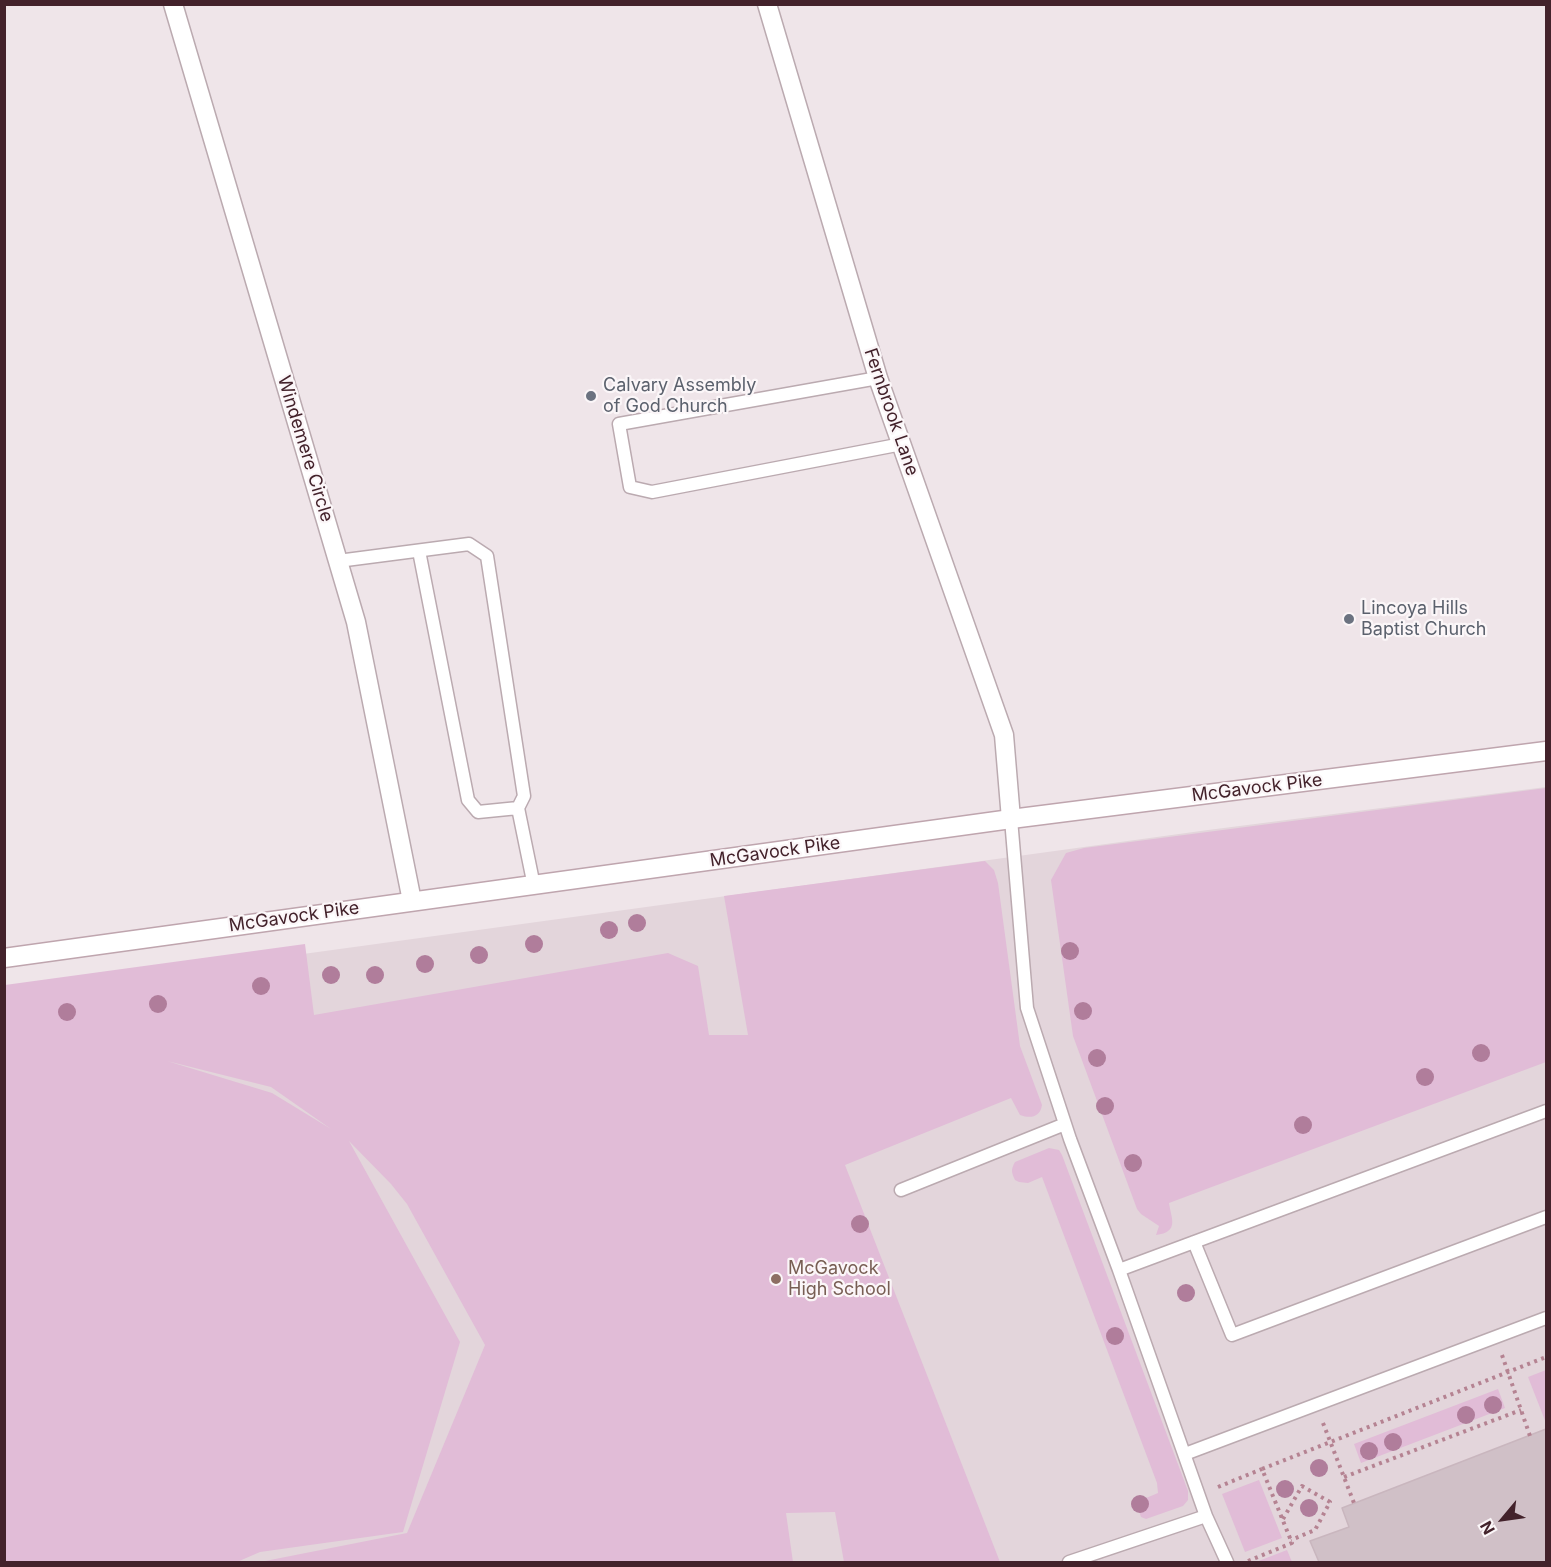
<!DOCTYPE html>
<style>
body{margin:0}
#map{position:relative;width:1551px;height:1567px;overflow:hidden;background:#efe5e9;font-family:Inter,sans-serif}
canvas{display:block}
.frame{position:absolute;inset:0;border:6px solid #43222b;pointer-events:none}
.north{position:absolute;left:1473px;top:1489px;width:60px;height:60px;-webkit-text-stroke:4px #fbf6f8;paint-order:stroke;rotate:241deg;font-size:16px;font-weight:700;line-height:24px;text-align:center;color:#43222b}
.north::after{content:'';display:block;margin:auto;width:21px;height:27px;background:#43222b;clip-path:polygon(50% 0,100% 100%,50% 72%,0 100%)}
</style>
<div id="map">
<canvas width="1551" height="1567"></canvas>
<div class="frame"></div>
<div class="north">N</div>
</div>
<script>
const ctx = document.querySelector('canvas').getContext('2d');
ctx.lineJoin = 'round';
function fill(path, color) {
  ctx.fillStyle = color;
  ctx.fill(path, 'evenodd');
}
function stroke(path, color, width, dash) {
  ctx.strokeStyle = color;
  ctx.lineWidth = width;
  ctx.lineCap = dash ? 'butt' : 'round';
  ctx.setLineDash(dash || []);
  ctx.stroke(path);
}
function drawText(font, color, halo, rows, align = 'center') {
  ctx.font = font + ' Inter,sans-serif';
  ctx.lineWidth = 4.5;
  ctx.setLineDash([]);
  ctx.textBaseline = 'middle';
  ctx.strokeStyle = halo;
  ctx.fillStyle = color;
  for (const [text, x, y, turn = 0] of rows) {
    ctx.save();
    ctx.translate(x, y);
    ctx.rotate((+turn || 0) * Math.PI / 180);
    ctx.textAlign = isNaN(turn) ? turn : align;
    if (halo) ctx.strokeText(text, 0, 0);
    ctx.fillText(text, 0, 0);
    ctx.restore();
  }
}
const built = new Path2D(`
 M1546,787V1562H5L4,995L1208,830Z`);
const green = new Path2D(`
 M1546,788V1062L1169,1203C1171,1218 1180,1232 1156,1235L1159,1226L1141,1214L1137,1209L1073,1036L1051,880L1066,853L1084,848Z
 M985,861L994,870L998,883L1020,1046L1042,1105C1040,1117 1031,1119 1020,1115L1011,1098L845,1165L1000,1562H844L835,1512L786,1513L793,1562H260L407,1533L485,1345L407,1204L391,1184L349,1141L460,1342L403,1532L260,1552L237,1562H5V985L305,944L314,1015L668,953L698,966L709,1035H748L724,896ZM167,1061L271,1087L331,1129L272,1093Z
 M1049,1148L1059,1150L1062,1155L1188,1491V1500L1183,1506L1146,1519L1141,1517L1137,1505L1139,1501L1158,1493L1157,1483L1042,1177L1028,1183L1019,1182L1015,1180C1011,1172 1011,1169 1015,1162Z
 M1546,1370V1423L1528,1377Z
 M1498,1389L1505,1408L1361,1463L1354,1444Z
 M1259,1480L1282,1538L1245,1552L1222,1494Z
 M1287,1550L1292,1562H1256Z`);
const building = new Path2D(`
 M1546,1429V1562H1319L1310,1541L1349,1527L1342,1508Z`);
const path = new Path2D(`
 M1502,1355L1530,1436
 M1323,1423L1354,1503
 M1344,1477L1521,1410
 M1218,1487L1262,1469
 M1283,1519L1302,1486L1330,1502L1315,1530L1291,1540
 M1248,1561L1292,1543L1262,1469L1546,1357`);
const lane = new Path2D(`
 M878,378L619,424L630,487L652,492L902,444
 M338,561L469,544L487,556L524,796L518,808L478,812L468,800L419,551
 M518,808L534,886
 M1011,819L1027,1008L1070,1139L1119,1270L1546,1111
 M901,1190L1065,1124
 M1194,1242L1232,1335L1546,1217
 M1185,1454L1546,1318
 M1206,1516L1227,1562
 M1069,1562L1206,1516L1119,1270`);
const street = new Path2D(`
 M173,4L356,622L412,901
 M767,4L878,378L1004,735L1011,819`);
const secondary = new Path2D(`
 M4,958L1011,819L1546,751`);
const trees = [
 [637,923],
 [609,930],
 [534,944],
 [1070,951],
 [479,955],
 [425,964],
 [331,975],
 [375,975],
 [261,986],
 [158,1004],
 [1083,1011],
 [67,1012],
 [1481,1053],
 [1097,1058],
 [1425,1077],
 [1105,1106],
 [1303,1125],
 [1133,1163],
 [860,1224],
 [1186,1293],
 [1115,1336],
 [1493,1405],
 [1466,1415],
 [1393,1442],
 [1369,1451],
 [1319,1468],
 [1285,1489],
 [1140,1504],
 [1309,1508]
];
const markers = [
 [591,396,6,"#6b7280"],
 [1349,619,6,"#6b7280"],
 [776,1279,6,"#8d6e63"]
];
const worshipNames = [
 ["Calvary Assembly",603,386],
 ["of God Church",603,407],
 ["Lincoya Hills",1361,609],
 ["Baptist Church",1361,630]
];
const streetNames = [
 ["Fernbrook Lane",891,412,71],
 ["Windemere Circle",305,449,73],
 ["McGavock Pike",1257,788,-7],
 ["McGavock Pike",775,852,-8],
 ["McGavock Pike",294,917,-8]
];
const educationNames = [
 ["McGavock",788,1269],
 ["High School",788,1290]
];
fill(built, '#e3d5db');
fill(green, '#e1bcd7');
fill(building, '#d0c0c7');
stroke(building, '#c9b6be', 1.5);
stroke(lane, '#bbaab0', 15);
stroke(street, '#bbaab0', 21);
stroke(secondary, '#bfa5ae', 21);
stroke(path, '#b58392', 4, [3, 4.5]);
stroke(lane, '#fff', 12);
stroke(street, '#fff', 18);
stroke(secondary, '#fff', 18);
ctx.fillStyle = '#b07d9b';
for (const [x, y] of trees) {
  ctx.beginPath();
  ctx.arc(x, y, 9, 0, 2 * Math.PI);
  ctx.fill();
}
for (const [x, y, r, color] of markers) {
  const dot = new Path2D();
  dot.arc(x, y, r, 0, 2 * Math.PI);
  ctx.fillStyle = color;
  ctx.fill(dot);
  stroke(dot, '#fbf6f8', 2);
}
drawText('18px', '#5b616d', '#fbf6f8', worshipNames, 'left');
drawText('18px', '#43222b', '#fbf6f8', streetNames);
drawText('18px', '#785e54', '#fbf6f8', educationNames, 'left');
</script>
